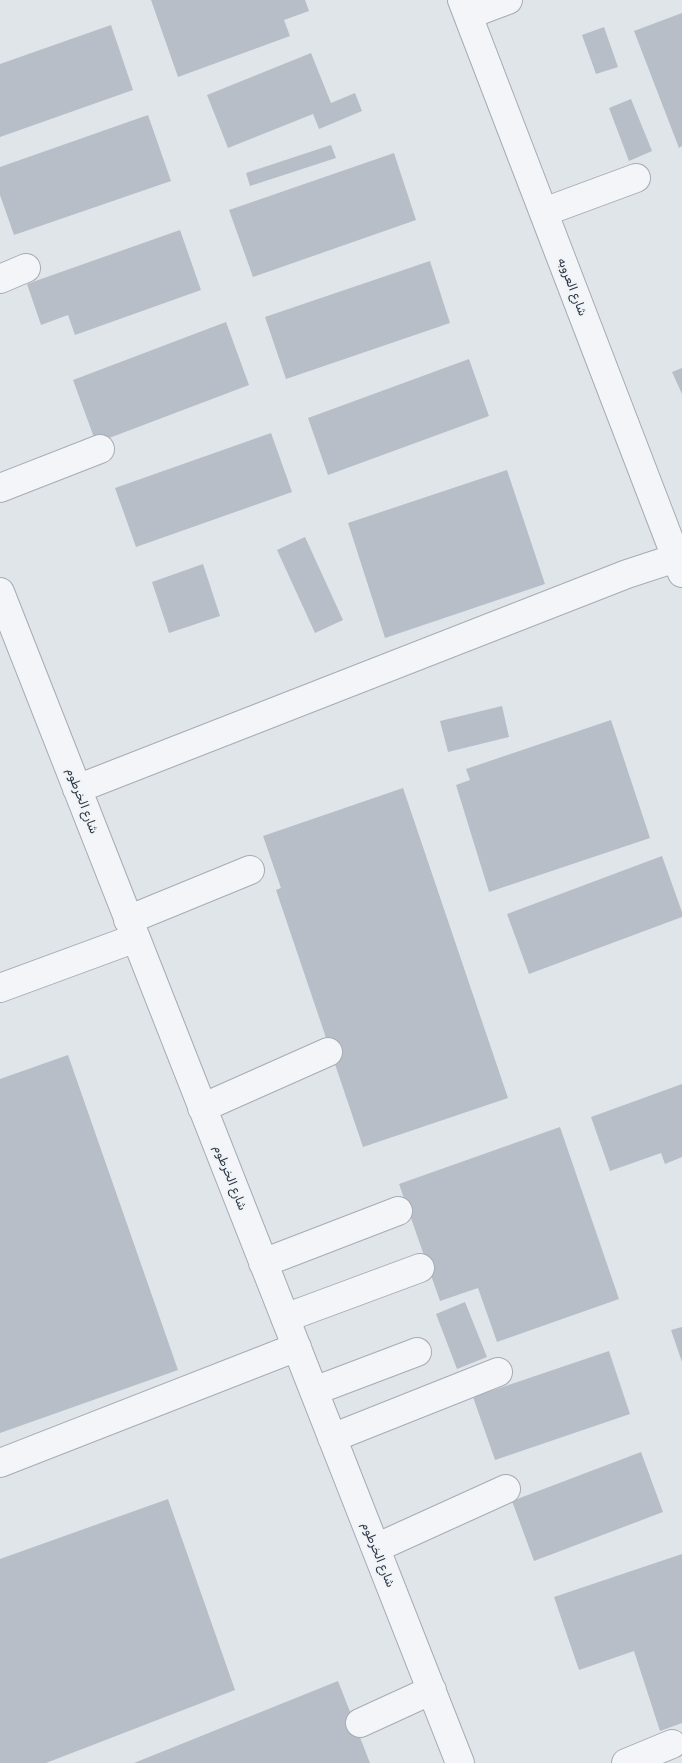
<!DOCTYPE html>
<meta charset="utf-8">
<style>
body{margin:0}
canvas{display:block;background:#e0e5ea}
</style>
<canvas width="682" height="1763"></canvas>
<script>
const ctx = document.querySelector('canvas').getContext('2d');
ctx.lineJoin = 'round';
function fill(path, color) {
  ctx.fillStyle = color;
  ctx.fill(path, 'evenodd');
}
function stroke(path, color, width, dash) {
  ctx.strokeStyle = color;
  ctx.lineWidth = width;
  ctx.lineCap = dash ? 'butt' : 'round';
  ctx.setLineDash(dash || []);
  ctx.stroke(path);
}
function drawText(font, color, halo, rows, align = 'center') {
  ctx.font = font + ' Rubik,"Noto Sans Arabic",sans-serif';
  ctx.lineWidth = 4.5;
  ctx.setLineDash([]);
  ctx.textBaseline = 'middle';
  ctx.strokeStyle = halo;
  ctx.fillStyle = color;
  for (const [text, x, y, turn = 0] of rows) {
    ctx.save();
    ctx.translate(x, y);
    ctx.rotate((+turn || 0) * Math.PI / 180);
    ctx.textAlign = isNaN(turn) ? turn : align;
    if (halo) ctx.strokeText(text, 0, 0);
    ctx.fillText(text, 0, 0);
    ctx.restore();
  }
}
const building = new Path2D(`
 M151,0H305L309,11L284,20L290,36L178,77Z
 M682,13V146L679,148L634,31Z
 M111,25L133,90L0,137V64Z
 M604,27L618,67L596,74L582,35Z
 M311,53L331,103L355,93L362,111L319,129L313,114L228,148L207,95Z
 M631,99L652,151L629,161L609,108Z
 M148,115L171,181L14,235L0,195V167Z
 M331,145L336,158L250,186L246,173Z
 M394,153L416,220L253,277L229,210Z
 M180,230L201,290L75,335L68,315L41,325L27,284Z
 M430,261L450,323L286,379L265,317Z
 M226,322L249,385L96,443L73,380Z
 M469,359L489,416L328,475L308,418Z
 M682,368V394L672,372Z
 M271,433L292,492L136,547L115,488Z
 M507,470L545,584L385,638L348,523Z
 M305,537L343,620L315,633L277,550Z
 M203,564L220,616L169,633L152,582Z
 M502,706L509,737L448,752L440,721Z
 M611,720L650,838L489,892L456,785L470,780L466,769Z
 M403,788L508,1098L363,1147L276,890L281,888L263,836Z
 M662,856L682,912V917L529,974L507,914Z
 M68,1055L178,1370L0,1433V1079Z
 M682,1084V1157L665,1164L661,1153L610,1171L591,1117Z
 M560,1127L619,1299L497,1342L478,1288L440,1301L399,1184Z
 M465,1302L487,1357L457,1369L436,1314Z
 M682,1327V1362L671,1330Z
 M609,1351L630,1414L495,1460L473,1397Z
 M641,1452L663,1512L534,1561L512,1501Z
 M168,1499L235,1690L46,1763H0V1559Z
 M682,1554V1723L660,1731L634,1651L579,1670L554,1597Z
 M338,1681L370,1763H134Z`);
const minor = new Path2D(`
 M462,0L682,573
 M468,15L508,0
 M544,212L636,178
 M0,279L26,268
 M0,488L100,449
 M0,592L460,1763
 M77,789L627,574L682,556
 M128,920L250,870
 M0,988L136,938
 M202,1108L328,1052
 M263,1263L398,1211
 M285,1318L420,1268
 M314,1391L417,1352
 M332,1438L498,1372
 M0,1463L297,1347
 M376,1548L506,1489
 M360,1723L432,1690
 M626,1763L672,1744`);
const streetNames = [
 ["شارع العروبه",572,287,69],
 ["شارع الخرطوم",82,801,69],
 ["شارع الخرطوم",230,1178,68],
 ["شارع الخرطوم",378,1555,68]
];
fill(building, '#b7bec8');
stroke(minor, '#a5acb5', 30);
stroke(minor, '#f4f5f8', 28);
drawText('12px', '#283343', '#f0f4f7', streetNames);
</script>
